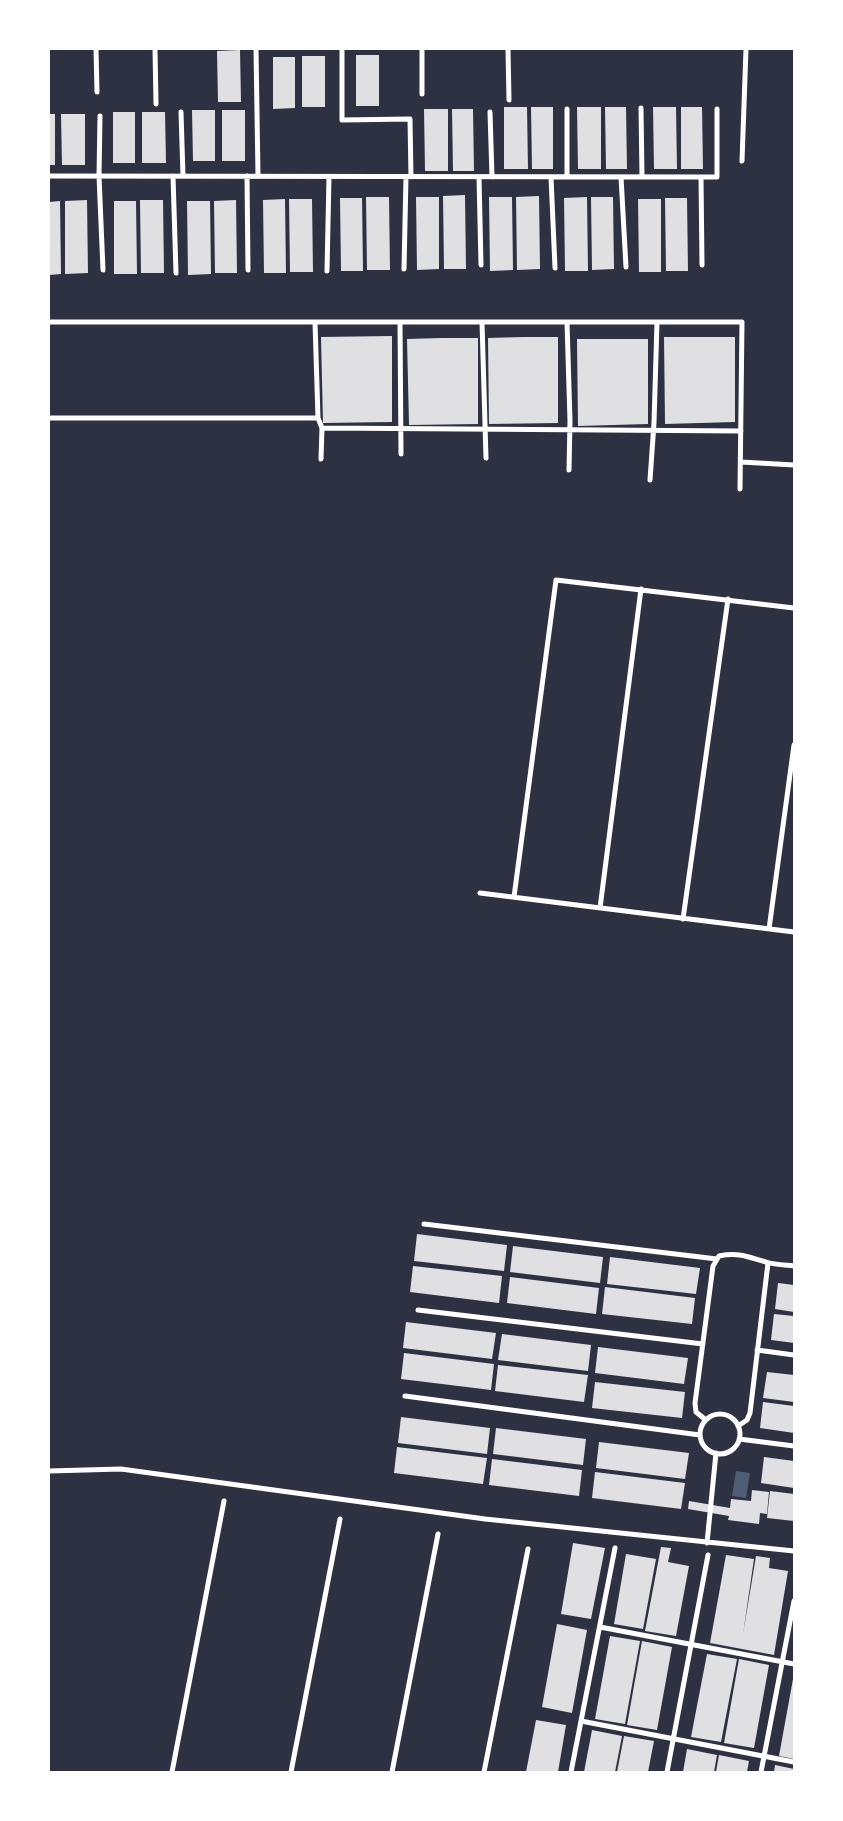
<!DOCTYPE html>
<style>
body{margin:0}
#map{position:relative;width:843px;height:1821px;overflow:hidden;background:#2d3142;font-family:"Archivo Narrow",sans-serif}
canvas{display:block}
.frame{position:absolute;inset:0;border:50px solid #fff;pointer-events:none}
</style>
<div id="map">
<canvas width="843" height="1821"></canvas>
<div class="frame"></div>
</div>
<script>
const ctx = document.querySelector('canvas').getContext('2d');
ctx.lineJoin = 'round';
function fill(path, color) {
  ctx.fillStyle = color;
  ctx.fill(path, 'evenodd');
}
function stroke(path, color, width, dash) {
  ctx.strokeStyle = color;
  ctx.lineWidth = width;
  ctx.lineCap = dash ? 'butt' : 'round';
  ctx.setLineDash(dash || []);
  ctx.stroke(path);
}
const water = new Path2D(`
 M736,1471L750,1473L746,1498L732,1496Z`);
const building = new Path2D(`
 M240,50L241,102H218L217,51Z
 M356,55H379V106H356Z
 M302,56H325V107H302Z
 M273,57H295V108L273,109Z
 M504,107H527L528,169H504Z
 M531,107H553V169H532Z
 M577,107H601V169H578Z
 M605,107H626L627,169H606Z
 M653,107H676L677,169H654Z
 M681,107H702L703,169H681Z
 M424,109H448V171H425Z
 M452,109H473L474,171H453Z
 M192,110H215V161H193Z
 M222,110H245V161H222Z
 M113,112H135V163H113Z
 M142,112H165L166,163H142Z
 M49,114H55V165H49Z
 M61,114H85V165H62Z
 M465,195L466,269H444L443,196Z
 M539,196L540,269L517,270L516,197Z
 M366,197H389L390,270H367Z
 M416,197H439V269L417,270Z
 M489,197H512L513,270L490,271Z
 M587,197L588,271H565L564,198Z
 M591,197H613L614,269L592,270Z
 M340,198H362L363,271H341Z
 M665,198H687L688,271H666Z
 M285,199L286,273H264L263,200Z
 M289,199H312L313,272H290Z
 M638,199H661V272H639Z
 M87,200L88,273L65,274V201Z
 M140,200H163L164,273H141Z
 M236,200L237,273H215L214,201Z
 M60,201L61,274L49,275V202Z
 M114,201H136L137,274H114Z
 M187,201H210L211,274L188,275Z
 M392,336V422L323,423L321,337Z
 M523,337H558V423L489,424L488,338Z
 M664,337H735V422L665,424Z
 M442,338H478V424L409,425L407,339Z
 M577,339H648V424L578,426Z
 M417,1234L507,1245L504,1271L414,1261Z
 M513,1246L603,1257L600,1283L510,1272Z
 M610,1257L700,1268L696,1294L607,1284Z
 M413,1266L502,1276L499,1303L410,1292Z
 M510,1277L599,1288L596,1314L507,1303Z
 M778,1283L794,1285V1312L775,1309Z
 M605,1287L695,1298L692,1324L602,1314Z
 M774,1314L794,1316V1343L771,1340Z
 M406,1322L496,1333L492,1359L403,1348Z
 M502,1334L591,1345L588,1371L498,1360Z
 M598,1347L688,1358L684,1384L595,1373Z
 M404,1353L494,1364L491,1390L401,1379Z
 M498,1365L588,1375L584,1402L495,1391Z
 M767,1372L794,1375V1402L763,1398Z
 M595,1382L685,1392L682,1418L592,1408Z
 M763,1402L794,1406V1433L760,1428Z
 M401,1417L490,1428L487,1454L398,1443Z
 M496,1428L586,1439L583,1465L493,1454Z
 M599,1442L689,1453L685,1479L596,1468Z
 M397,1447L487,1458L483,1484L394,1473Z
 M764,1457L794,1461V1488L761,1483Z
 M492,1459L582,1470L579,1496L489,1485Z
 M595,1472L685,1483L681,1509L592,1498Z
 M752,1490L769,1492L767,1514L760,1513L759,1524L728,1520L729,1516L688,1509L689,1501L730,1508L731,1499L751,1501Z
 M770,1491L794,1494V1521L767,1518Z
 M573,1543L605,1548L591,1619L561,1614Z
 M661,1547L671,1548L668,1562L689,1566L676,1636L645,1631Z
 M626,1554L656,1559L643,1629L614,1624Z
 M726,1555L754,1559L743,1634L756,1556L770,1558L769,1568L788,1571L774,1655L710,1643Z
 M557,1624L587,1630L572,1713L542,1707Z
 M610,1636L640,1641L625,1724L595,1719Z
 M642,1641L672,1647L657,1730L627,1725Z
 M707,1654L737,1659L721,1742L691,1737Z
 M739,1659L769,1665L754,1748L724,1743Z
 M793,1679L794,1680V1759L779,1756Z
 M536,1720L566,1725L558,1772H526Z
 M592,1730L622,1736L615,1772H584Z
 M624,1736L654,1741L648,1772H617Z
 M687,1749L717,1755L714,1772H683Z
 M719,1755L749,1761L747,1772H716Z
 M775,1765L794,1769V1772H774Z`);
const minor = new Path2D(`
 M96,49L97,92
 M155,49L156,104
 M256,49L258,176
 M342,49V120L410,119L411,177
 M422,49V94
 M508,49L509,100
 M641,108L642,177
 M181,112L183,176
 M490,112L492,177
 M100,116L99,176L103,270
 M742,161L746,49
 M49,176L717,177V109
 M173,176L176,273
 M247,176L248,270
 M479,177L481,265
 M551,177L555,268
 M567,177V109
 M621,177L626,267
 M701,177L702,265
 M404,269L406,177
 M327,271L329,177
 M49,322H742L740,489
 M315,322L318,418L322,428L321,459
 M400,322L401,454
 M482,322L486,458
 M567,322L570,421L569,470
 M49,418H318
 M322,428L741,431
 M741,462L794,465
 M650,480L654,423L657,322
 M480,893L794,932
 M514,897L556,580L794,608
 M600,908L641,589
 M683,919L728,599
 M769,929L794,745
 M424,1224L717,1259
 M418,1310L703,1344
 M757,1350L794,1355
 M405,1396L700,1435
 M700 1434a20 20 0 1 1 40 0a20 20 0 1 1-40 0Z
 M706,1420L696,1412L695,1403L713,1266L719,1256C739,1252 748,1257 766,1262C775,1265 785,1265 794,1266
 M738,1426L747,1420L750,1413L768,1263
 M739,1439L794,1446
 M49,1471L121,1469L485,1519L794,1551
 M707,1543L716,1453
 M600,1627L794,1664
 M581,1721L794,1762
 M172,1772L224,1501
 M291,1772L340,1519
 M392,1772L438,1534
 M484,1772L528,1549
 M571,1772L615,1548
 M667,1772L708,1555
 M761,1772L794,1601`);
fill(water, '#4f5d75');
fill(building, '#e0e0e3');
stroke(minor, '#fff', 5);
</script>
